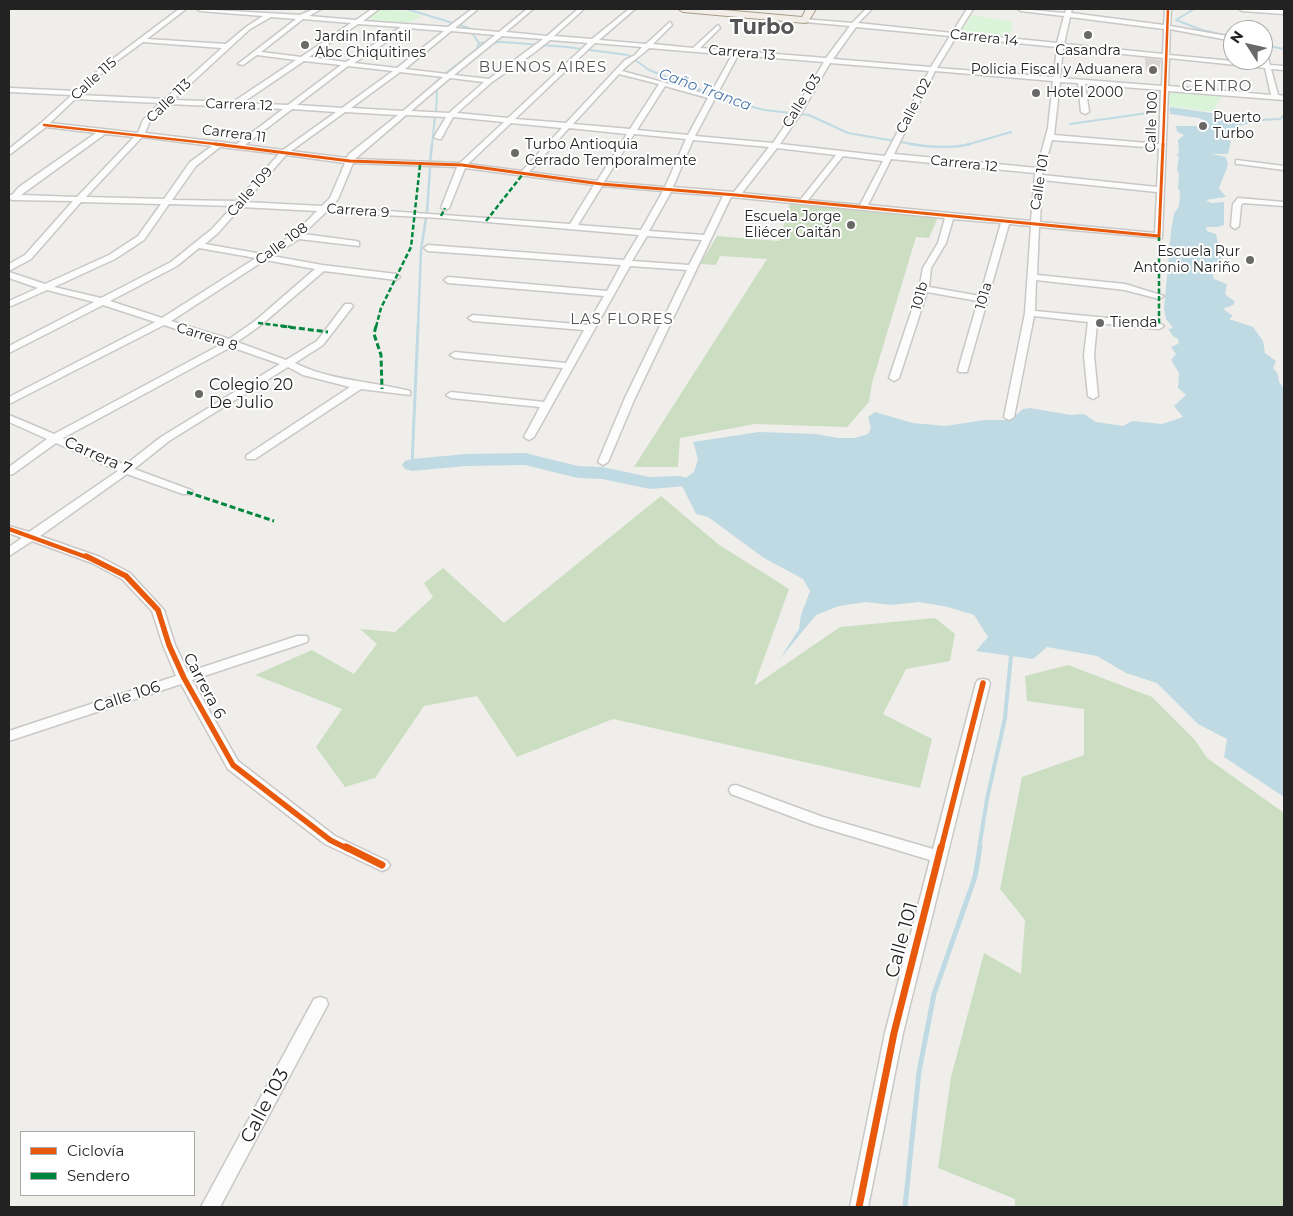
<!DOCTYPE html>
<meta charset="utf-8">
<style>
body{margin:0}
#map{position:relative;width:1293px;height:1216px;overflow:hidden;background:#f0eeeb;font-family:Montserrat,sans-serif}
canvas{display:block}
.frame{position:absolute;inset:0;border:10px solid #222;pointer-events:none}
.legend{position:absolute;left:20px;top:1131px;width:175px;height:65px;box-sizing:border-box;background:#fff;border:1px solid #a7a7a7;margin:0;padding:6px 9px;list-style:none;font-size:15px;color:#222}
.legend li{display:flex;align-items:center;gap:10px;height:25px}
.legend b{width:25px;border:1px solid #a7a7a7}
.north{position:absolute;left:1223px;top:20px;width:50px;height:50px;box-sizing:border-box;background:#fff;border:1px solid #a7a7a7;border-radius:50%;rotate:305deg;font-size:14px;font-weight:700;line-height:20px;text-align:center;color:#222}
.north::after{content:'';display:block;margin:auto;width:18px;height:22px;background:#6a6968;clip-path:polygon(50% 0,100% 100%,50% 72%,0 100%)}
</style>
<div id="map">
<canvas width="1293" height="1216"></canvas>
<div class="frame"></div>
<ul class="legend">
<li><b style="height:6px;background:#e8590c"></b>Ciclovía</li>
<li><b style="height:6px;background:#00873e"></b>Sendero</li>
</ul>
<div class="north">N</div>
</div>
<script>
const ctx = document.querySelector('canvas').getContext('2d');
ctx.lineJoin = 'round';
function fill(path, color) {
  ctx.fillStyle = color;
  ctx.fill(path, 'evenodd');
}
function stroke(path, color, width, dash) {
  ctx.strokeStyle = color;
  ctx.lineWidth = width;
  ctx.lineCap = dash ? 'butt' : 'round';
  ctx.setLineDash(dash || []);
  ctx.stroke(path);
}
function drawText(font, color, halo, rows, align = 'center') {
  ctx.font = font + ' Montserrat,sans-serif';
  ctx.lineWidth = 4;
  ctx.setLineDash([]);
  ctx.textBaseline = 'middle';
  ctx.strokeStyle = halo;
  ctx.fillStyle = color;
  for (const [text, x, y, turn = 0] of rows) {
    ctx.save();
    ctx.translate(x, y);
    ctx.rotate((+turn || 0) * Math.PI / 180);
    ctx.textAlign = isNaN(turn) ? turn : align;
    if (halo) ctx.strokeText(text, 0, 0);
    ctx.fillText(text, 0, 0);
    ctx.restore();
  }
}
const forest = new Path2D(`
 M790,204L938,217L929,238L916,237L872,383L869,402L847,427L755,424L680,438L678,467H634L767,259L720,256L716,265L700,264L717,236L779,241Z
 M661,496L718,544L789,589L754,686L840,627L935,618L955,634L950,661L906,669L883,714L932,739L920,788L613,719L517,757L477,696L424,706L375,778L345,787L316,747L342,709L255,675L312,650L354,674L377,644L360,629L395,632L433,597L424,583L443,568L504,623Z
 M1068,665L1152,697L1195,740L1207,758L1284,813V1207H1015V1199L938,1168L951,1077L984,953L1021,974L1025,920L1000,889L1022,777L1084,755V709L1027,701L1025,676Z`);
const park = new Path2D(`
 M378,9L413,12L421,16L409,23L364,19Z
 M971,15L1013,22L1009,38L960,34Z
 M1169,90L1222,96L1216,105L1215,112L1169,106Z`);
const water = new Path2D(`
 M1170,107L1260,120L1236,127L1223,137L1231,141L1228,154H1212L1226,157L1228,165L1219,188L1226,197L1206,200L1211,203L1224,202V225L1218,227H1206L1207,231L1216,234L1222,262L1211,269L1214,279L1227,284L1225,294L1235,302L1233,305L1223,309L1233,316L1229,319L1253,327L1263,341L1265,353L1276,361L1273,368L1278,374L1279,382L1284,388V797L1224,757L1227,739L1198,724L1157,683L1126,673L1097,656L1047,647L1033,659L976,651L988,637L974,615L948,607L919,602L891,605L866,602L839,606L816,615L779,660L799,629L801,615L810,591L803,579L764,558L708,517L696,514L680,482L694,472L698,459L693,442L759,432L816,434L838,438H855L868,434L871,428L868,417L875,412L913,423L946,426L984,420H1010L1023,409L1030,408L1071,415L1084,414L1096,422L1123,426L1132,421L1162,424L1183,417L1174,406L1186,395L1178,388L1179,373L1171,360L1176,354L1171,347L1178,344L1179,340L1173,336L1168,329L1173,328L1166,319L1164,309L1171,231L1174,214L1179,206L1180,191L1178,189L1179,175L1177,169L1179,157L1176,155L1179,153L1178,140L1184,135L1177,132L1176,126H1203L1208,123L1199,118L1170,114Z`);
const streamFar4 = new Path2D(`
 M407,9L469,28L479,43L503,42L567,47L628,55L649,70L727,100L764,110L809,115L848,133L918,145
 M1194,9L1176,20L1202,30L1233,37
 M1263,45L1284,49
 M446,73L477,49L479,43
 M436,112L437,92L434,84L442,77
 M1260,120L1280,119L1284,115
 M1070,124L1169,110
 M432,145L435,116
 M966,145L1011,132`);
const streamFar3 = new Path2D(`
 M910,144C929,147 952,149 970,144
 M430,163L432,144
 M427,212L430,168
 M418,327L421,250L426,218`);
const streamFar2 = new Path2D(`
 M412,465L418,326`);
const streamFar1 = new Path2D(`
 M979,849L987,799L1005,718L1011,656`);
const stream = new Path2D(`
 M905,1207L919,1072L934,994L975,877L980,847`);
const river = new Path2D(`
 M525,453L578,466L602,467L650,477L680,476L687,478L690,482L687,486L650,489L602,479L578,478L525,465L466,466L412,471L405,469L402,465L405,461L412,459L466,454Z`);
const building = new Path2D(`
 M1145,58L1161,60L1159,72L1146,71Z`);
const street = new Path2D(`
 M179,9H186L147,39L226,44L246,27L263,16L200,11L197,9L300,15L314,9H321L309,16L356,20L372,9H379L363,21L448,27L472,9H478L455,28L499,32L527,9H533L506,32L547,36L578,9H584L554,36L592,39L629,9H635L599,40L646,44L670,22L672,25L653,44L693,48L718,25L720,28L700,48L826,58L850,26L805,22L803,19L852,23L866,9H872L858,23L952,33L967,9H973L958,33L1057,43L1064,16L1021,11L1018,9L1065,13L1066,9H1072L1071,13L1164,25L1165,9H1171L1170,26L1233,37V41L1170,29L1169,55L1264,64L1263,46L1265,47L1270,65L1284,66V70L1271,69L1278,95L1284,96V100L1168,91L1162,238L1039,227L1037,275L1125,284L1164,296L1159,299L1125,290L1036,280L1035,311L1159,323L1164,326L1159,329L1097,323L1094,355L1098,396L1093,399L1088,396L1084,355L1088,322L1034,316L1014,417L1009,420L1004,417L1025,313L1031,226L1009,224L967,372H959L958,370L978,301L927,292L899,378L894,381L889,378L919,289L923,268L938,243L945,218L731,197L635,398L608,462L603,465L598,462L625,398L687,270L630,266L534,437L529,440L524,437L540,407L451,398L446,395L451,392L544,402L563,368L455,358L450,355L455,352L566,363L584,330L473,321L468,318L473,315L587,325L604,296L448,283L444,280L448,277L607,291L621,265L428,251L424,248L428,245L624,260L639,235L441,218L326,212L303,234L356,241L359,242V246L299,239L272,256L322,265L396,274L400,277L396,280L324,271L261,325L237,342L286,360L317,341L345,304H351L353,306L323,345L295,363C331,381 371,381 410,391V395L361,389L255,459H247L246,457L247,455L350,387L303,375L288,367L169,441L134,469L191,490L193,492L191,494H183L127,474L40,536L100,557L130,573L164,610L175,645L188,672L297,636H307L308,639L307,642L192,680L238,761L335,836L387,861L390,865L387,869L382,871L325,844L228,769L181,684L9,741V731L176,676L163,645L152,611L122,579L92,563L32,541L9,556V547L22,538L9,533V526L29,532L118,471L56,443L13,474L9,475V467L47,439L9,422V415L54,434L222,344L164,325L9,404V397L155,322L103,305L9,353V346L94,302L47,290L9,307V301L38,288L9,278V272L45,284L109,255L138,236L161,204L81,202L31,259L9,271V264L25,255L73,201L13,200L9,199V195H12L19,187L96,133L46,127L9,155V149L41,123L72,95L9,92V88L76,91L102,67ZM271,17L296,19L238,64L243,65L257,55L296,60L233,102L173,100L250,29ZM1070,17L1164,29L1163,54L1064,44ZM303,19L351,23L301,57L261,52ZM358,24L401,27L346,62L309,57ZM856,27L950,36L931,67L833,59ZM408,28L444,31L397,68L354,63ZM451,31L495,35L447,74L405,69ZM502,36L543,39L489,79L454,75ZM956,37L1057,47L1054,77L937,68ZM550,40L588,43L508,118L457,113L492,82L535,52ZM143,42L222,48L165,99L79,95L106,69ZM595,43L642,47L635,55L625,60L566,123L515,119ZM649,48L732,55L710,95L622,71C630,62 640,57 649,48ZM1063,48L1163,58L1162,86L1060,78ZM738,55L824,62L792,115L773,143L695,136ZM1169,58L1265,68L1271,95L1168,86ZM304,61L341,65L288,105L242,103ZM830,63L929,71L885,156L780,144L800,115ZM348,66L393,71L342,108L297,105ZM935,71L1053,81L1048,128L1037,168L894,154ZM400,72L443,77L403,111L351,108ZM619,74L659,84L630,129L573,124ZM450,78L484,82L449,113L411,111ZM1060,82L1078,83L1081,112L1085,114L1089,112L1085,84L1161,90L1159,144L1054,135ZM665,86L708,98L688,135L637,130ZM75,99L160,103L143,120L138,133L50,123ZM168,104L283,109L237,144L145,133L149,123ZM292,109L336,112L283,150L245,145ZM345,112L398,115L349,154L347,158L291,151ZM406,115L446,117L434,137L438,139H441L453,117L504,122L460,163L355,159ZM511,123L562,128L522,171L468,164ZM569,128L627,134L597,181L529,172ZM105,134L134,137L77,197L21,195ZM634,134L686,139L665,187L604,182ZM142,137L212,146L190,162L164,199L86,197ZM693,140L769,147L734,192L673,187ZM1052,140L1159,148L1157,187L1042,175ZM220,147L279,154L237,201L172,200L196,166ZM777,148L836,155L801,199L742,193ZM286,155L345,163L330,198L322,206L245,202ZM843,156L883,161L860,205L808,200ZM891,159L1035,173L1031,221L868,205ZM353,163L457,167L441,208L445,210L449,208L465,168L594,185L570,224L331,207L338,199ZM1042,180L1157,192L1155,233L1040,222ZM602,186L663,191L641,230L578,225ZM671,192L723,196L704,235L649,231ZM169,204L233,206L212,229L171,262L101,298L54,287L115,259L144,240ZM241,207L317,211L294,234L262,254L205,244L218,233ZM953,219L1001,223L980,296L929,287L931,268L946,243ZM647,236L702,240L689,265L632,261ZM199,248L256,258L162,318L110,301L177,266ZM265,260L315,269L255,321L229,339L171,321ZM231,347L280,364L161,437L125,465L63,438Z
 M1239,9L1284,10V14L1242,11Z
 M1236,160L1284,166V170L1239,164H1236Z
 M1238,198L1284,202V206L1243,203L1241,205L1239,226L1235,229L1231,226L1233,204Z
 M983,679L988,680L990,683L903,1033L868,1207H850L885,1033L930,860L814,825L731,794L729,790L731,786L736,785L823,817L933,849L976,683L978,680Z
 M320,997L326,999L328,1004L220,1207H201L314,999Z`);
const primary = new Path2D(`
 M678,9H712L802,17L806,9H816L808,22L805,23L683,12Z`);
const quietFar1 = new Path2D(`
 M441,216L445,208
 M486,221L523,174
 M1159,236V326
 M258,323L291,327
 M376,327L381,308L411,247L420,165`);
const quiet = new Path2D(`
 M281,326L328,332
 M376,326L374,334L381,355L382,389
 M187,492L274,521`);
const cyclewayFar4 = new Path2D(`
 M44,125L225,145
 M1163,145L1168,9`);
const cyclewayFar3 = new Path2D(`
 M215,144L350,161L462,165L601,184L736,195L1159,236L1163,144`);
const cyclewayFar2 = new Path2D(`
 M9,529L89,558`);
const cyclewayFar1 = new Path2D(`
 M86,556L126,576L158,610L169,645L184,678L233,765L330,840L348,849
 M941,849L983,683`);
const cycleway = new Path2D(`
 M346,847L382,865
 M859,1207L894,1033L941,847`);
const markers = [
 [1088,35,5,"#6a6968"],
 [305,45,5,"#6a6968"],
 [1153,70,5,"#6a6968"],
 [1036,93,5,"#6a6968"],
 [1203,126,5,"#6a6968"],
 [515,153,5,"#6a6968"],
 [851,225,5,"#6a6968"],
 [1250,260,5,"#6a6968"],
 [1100,323,5,"#6a6968"],
 [199,394,5,"#6a6968"]
];
const farPoinames = [
 ["Jardin Infantil",315,37],
 ["Abc Chiquitines",315,53],
 ["Casandra",1088,51,"center"],
 ["Policia Fiscal y Aduanera",1143,70,"right"],
 ["Hotel 2000",1046,93],
 ["Puerto",1213,118],
 ["Turbo",1213,134],
 ["Turbo Antioquia",525,145],
 ["Cerrado Temporalmente",525,161],
 ["Escuela Jorge",841,217,"right"],
 ["Eliécer Gaitán",841,233,"right"],
 ["Escuela Rur",1240,252,"right"],
 ["Antonio Nariño",1240,268,"right"],
 ["Tienda",1110,323]
];
const farStreetnames = [
 ["Carrera 14",984,38,6],
 ["Carrera 13",742,53,5],
 ["Calle 115",94,79,-42],
 ["Calle 113",169,101,-44],
 ["Calle 103",802,101,-58],
 ["Carrera 12",239,105,2],
 ["Calle 102",914,106,-63],
 ["Calle 100",1152,122,-88],
 ["Carrera 11",234,134,7],
 ["Carrera 12",964,164,6],
 ["Calle 101",1040,182,-81],
 ["Calle 109",250,192,-49],
 ["Carrera 9",358,211,4],
 ["Calle 108",282,244,-36],
 ["101b",920,296,-75],
 ["101a",984,296,-74],
 ["Carrera 8",207,337,18]
];
const farNeighbourhoodnames = [
 ["BUENOS AIRES",543,68],
 ["CENTRO",1217,87],
 ["LAS FLORES",622,320]
];
const farWaternames = [
 ["Caño Tranca",705,90,20]
];
const poiNames = [
 ["Colegio 20",209,385],
 ["De Julio",209,403]
];
const streetNames = [
 ["Carrera 7",98,456,24],
 ["Carrera 6",204,686,62],
 ["Calle 106",127,697,-18]
];
const nearStreetnames = [
 ["Calle 101",902,940,-75],
 ["Calle 103",265,1106,-62]
];
const farTownnames = [
 ["Turbo",762,28]
];
fill(forest, '#cbdec1');
fill(park, '#daf4da');
fill(water, '#bfdae2');
stroke(streamFar4, '#bfdae2', 2);
stroke(streamFar3, '#bfdae2', 2.5);
stroke(streamFar2, '#bfdae2', 3);
stroke(streamFar1, '#bfdae2', 4);
stroke(stream, '#bfdae2', 5);
fill(river, '#bfdae2');
fill(building, '#d7d4d2');
stroke(street, '#c9c8c7', 3);
stroke(primary, '#a79d86', 2);
fill(street, '#fdfcfc');
fill(primary, '#f2ede7');
stroke(quietFar1, '#00873e', 2.5, [5, 2.5]);
stroke(quiet, '#00873e', 3, [6, 3]);
stroke(cyclewayFar4, '#e8590c', 2.5);
stroke(cyclewayFar3, '#e8590c', 3);
stroke(cyclewayFar2, '#e8590c', 4.5);
stroke(cyclewayFar1, '#e8590c', 5.5);
stroke(cycleway, '#e8590c', 7);
for (const [x, y, r, color] of markers) {
  const dot = new Path2D();
  dot.arc(x, y, r, 0, 2 * Math.PI);
  ctx.fillStyle = color;
  ctx.fill(dot);
  stroke(dot, '#fff', 2);
}
drawText('14px', '#222', '#fff', farPoinames, 'left');
drawText('14px', '#222', '#fff', farStreetnames);
ctx.letterSpacing = '1px';
drawText('15px', '#555', '#fff', farNeighbourhoodnames);
ctx.letterSpacing = '0px';
drawText('italic 15px', '#4a78aa', '#fff', farWaternames);
drawText('16px', '#222', '#fff', poiNames, 'left');
drawText('16px', '#222', '#fff', streetNames);
drawText('19px', '#222', '#fff', nearStreetnames);
drawText('bold 21px', '#555', '#fff', farTownnames);
</script>
